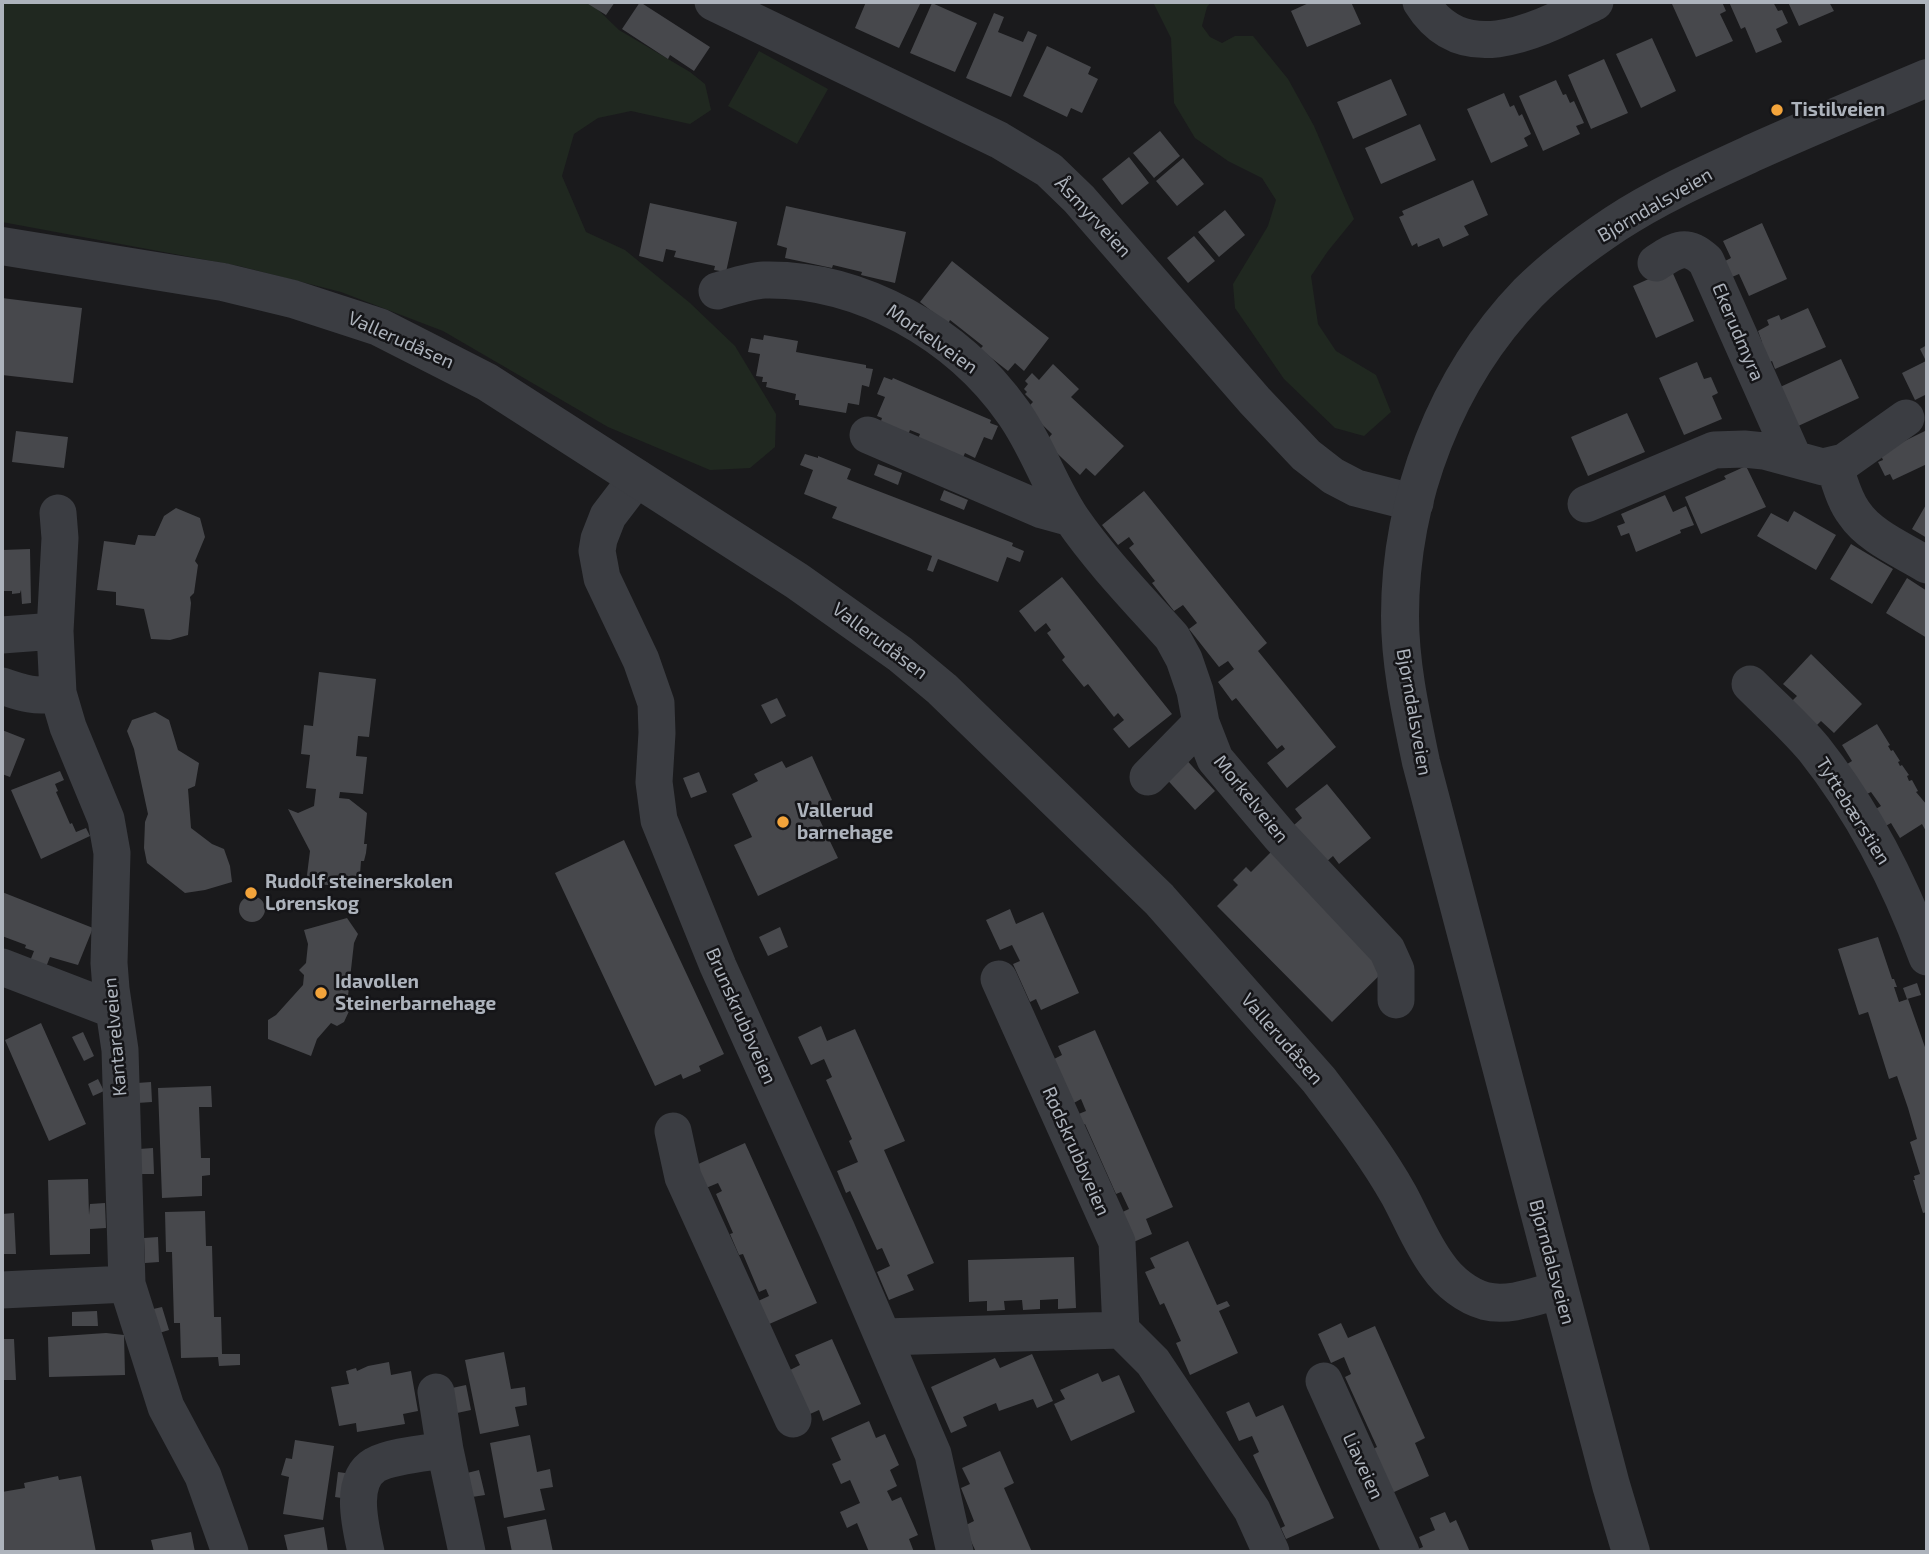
<!DOCTYPE html>
<meta charset="utf-8">
<style>
body{margin:0}
#map{position:relative;width:1929px;height:1554px;overflow:hidden;background:#1a1a1c;font-family:"Exo 2",sans-serif}
canvas{display:block}
.frame{position:absolute;inset:0;border:4px solid #adb3bc;pointer-events:none}
</style>
<div id="map">
<canvas width="1929" height="1554"></canvas>
<div class="frame"></div>
</div>
<script>
const ctx = document.querySelector('canvas').getContext('2d');
ctx.lineJoin = 'round';
function fill(path, color) {
  ctx.fillStyle = color;
  ctx.fill(path, 'evenodd');
}
function stroke(path, color, width, dash) {
  ctx.strokeStyle = color;
  ctx.lineWidth = width;
  ctx.lineCap = dash ? 'butt' : 'round';
  ctx.setLineDash(dash || []);
  ctx.stroke(path);
}
function drawText(font, color, halo, rows, align = 'center') {
  ctx.font = font + ' "Exo 2",sans-serif';
  ctx.lineWidth = 5;
  ctx.setLineDash([]);
  ctx.textBaseline = 'middle';
  ctx.strokeStyle = halo;
  ctx.fillStyle = color;
  for (const [text, x, y, turn = 0] of rows) {
    ctx.save();
    ctx.translate(x, y);
    ctx.rotate((+turn || 0) * Math.PI / 180);
    ctx.textAlign = isNaN(turn) ? turn : align;
    if (halo) ctx.strokeText(text, 0, 0);
    ctx.fillText(text, 0, 0);
    ctx.restore();
  }
}
const green = new Path2D(`
 M2,2H590L619,30L690,72L705,84L711,110L690,124L631,111L598,118L574,134L562,176L586,232L625,250L690,303L735,346L776,414L775,447L750,468L710,470L608,427L443,331L341,292L239,266L2,222Z
 M1153,2H1211L1207,7L1202,26L1210,37L1222,43L1235,36H1253L1288,79L1314,126L1354,219L1328,251L1311,276L1318,324L1336,351L1376,375L1391,412L1364,436L1335,428L1284,379L1235,308L1233,284L1268,226L1276,200L1262,178L1228,161L1195,138L1174,103L1171,38Z
 M759,51L828,89L797,144L728,106Z`);
const building = new Path2D(`
 M585,2H615L606,15Z
 M640,2L710,47L694,71L670,55L668,59L622,29Z
 M866,2H921L899,48L855,28Z
 M1311,2H1351L1361,24L1307,47L1291,11Z
 M1676,2H1722L1726,11L1720,14L1733,41L1696,57L1672,4Z
 M1729,2H1773L1778,11L1782,10L1788,23L1776,29L1782,42L1756,53L1745,27L1741,29Z
 M1788,2H1829L1834,11L1799,26Z
 M932,3L977,23L955,72L910,53Z
 M994,13L1004,17L998,32L1023,42L1028,31L1037,35L1011,97L966,78Z
 M1652,38L1676,91L1641,108L1616,54Z
 M1047,46L1091,67L1088,74L1098,79L1082,113L1071,108L1067,117L1023,96Z
 M1604,59L1628,113L1591,129L1568,75Z
 M1391,79L1407,115L1353,139L1337,102Z
 M1556,80L1563,95L1566,94L1570,103L1574,101L1584,123L1576,126L1580,134L1543,151L1519,96Z
 M1504,93L1510,107L1514,105L1519,116L1522,114L1531,134L1524,138L1528,146L1491,163L1467,109Z
 M1420,124L1436,160L1381,184L1365,148Z
 M1160,131L1180,156L1154,178L1133,153Z
 M1129,157L1149,183L1122,205L1102,179Z
 M1183,158L1204,184L1177,206L1156,181Z
 M1473,180L1488,215L1464,226L1469,235L1443,247L1439,238L1418,247L1417,243L1412,246L1399,217L1404,215L1402,211Z
 M650,203L737,222L726,272L714,270L715,266L674,257L676,251L666,249L663,262L639,256Z
 M786,206L906,232L895,283L861,275L862,272L833,265L832,268L785,258L787,248L777,245Z
 M1225,210L1245,235L1219,257L1198,232Z
 M1762,223L1787,279L1749,296L1739,274L1732,277L1725,261L1731,258L1723,241Z
 M1194,236L1215,261L1188,283L1167,258Z
 M952,261L1049,338L1024,371L1015,363L1008,371L980,349L983,346L950,320L948,324L920,302Z
 M1671,269L1694,321L1656,338L1633,286Z
 M2,298L82,308L73,383L2,375Z
 M1808,308L1826,347L1775,369L1772,361L1764,365L1755,345L1762,342L1758,331L1769,325L1767,320L1779,315L1781,320Z
 M764,335L798,341L796,352L866,365V368L873,369L869,387L862,385L859,405L848,403L846,413L799,405V400H795L796,394L766,387L767,382H762L763,377L756,376L760,354L748,352L751,338L763,340Z
 M1927,345V394L1915,400L1902,373L1926,361L1920,349Z
 M1841,359L1859,398L1796,427L1778,388Z
 M1697,362L1704,379L1711,377L1718,393L1712,396L1722,419L1684,435L1659,378Z
 M1053,364L1079,389L1071,397L1124,446L1095,476L1086,468L1080,475L1045,442L1052,434L1026,409L1033,402L1025,394L1027,392L1024,389L1028,384L1025,381L1032,373L1039,380Z
 M884,377L892,380L893,378L991,420L990,423L998,426L992,440L984,437L975,458L965,453L961,462L916,443L920,434L910,430L906,440L880,424L882,418L877,416L885,397L877,394Z
 M1627,413L1645,452L1588,476L1571,437Z
 M1927,430V464L1893,480L1890,474L1885,476L1878,462L1883,460L1880,453Z
 M16,431L68,437L64,468L12,462Z
 M805,454L818,458V456L851,469L847,479L1013,543L1012,546L1024,551L1020,562L1007,557L998,582L938,559L933,572L927,570L932,556L832,518L837,507L804,494L813,470L800,465Z
 M878,464L902,473L898,485L874,475Z
 M1746,466L1766,507L1701,534L1685,497L1726,479L1724,476Z
 M944,490L968,500L964,510L940,500Z
 M1144,491L1267,643L1258,651L1336,747L1287,788L1267,763L1285,749L1282,745L1277,749L1236,698L1232,701L1218,682L1234,669L1228,661L1219,667L1189,629L1197,623L1183,605L1174,611L1152,583L1155,581L1129,548L1134,544L1129,537L1118,545L1102,525Z
 M1665,495L1673,512L1686,506L1694,525L1680,530L1681,533L1636,552L1629,533L1621,536L1617,526L1625,523L1621,514Z
 M1927,503V538L1912,529Z
 M176,508L200,518L205,537L195,561L198,565L194,593L190,597L191,603L188,635L170,640L151,639L144,609L116,605V592L97,590L104,541L135,545L138,535L155,536L164,516Z
 M1794,511L1836,535L1816,570L1757,536L1771,513L1788,522Z
 M1851,544L1893,569L1872,604L1830,579Z
 M30,549L31,603L22,604L21,590L20,593L12,594V591H2V550Z
 M1062,577L1172,714L1129,748L1113,729L1124,720L1118,713L1114,717L1088,684L1084,687L1062,660L1065,657L1047,633L1051,630L1046,623L1035,632L1019,611Z
 M1907,578L1927,591V638L1886,613Z
 M1811,654L1862,704L1834,733L1821,721L1814,728L1789,704L1797,696L1783,684Z
 M319,672L376,679L369,737L358,736L356,756L367,757L363,794L340,792L339,798L349,799L367,813L364,844H367L366,853L364,861H361L359,888L306,883L310,851L288,809L298,813L314,806L316,789L306,788L310,755L301,754L304,725L313,726Z
 M777,698L786,716L771,724L761,705Z
 M155,712L169,720L178,750L199,763L195,786L188,789L191,828L212,844L224,849L230,866L232,882L205,890L185,893L147,863L144,848L145,822L148,814L134,749L127,731L132,720Z
 M1877,724L1890,745L1888,746L1891,751L1893,750L1900,761L1898,762L1900,766L1902,765L1909,775L1907,776L1909,781L1912,780L1918,791L1916,792L1927,805V833L1922,824L1900,838L1891,823L1882,828L1872,811L1881,806L1871,792L1863,796L1844,766L1852,761L1842,745Z
 M2,730L25,739L10,777L2,774Z
 M1181,754L1215,791L1195,810L1161,773Z
 M812,756L832,800L814,808L838,858L758,896L734,845L752,837L732,794L758,781L754,774L782,761L786,768Z
 M60,771L64,780L55,784L58,791L56,792L70,824L72,823L76,832L86,828L90,836L41,859L11,790Z
 M699,772L707,792L691,798L683,778Z
 M1327,784L1371,838L1339,864L1333,856L1325,863L1294,825L1302,818L1295,809Z
 M624,840L724,1054L699,1066L701,1071L683,1079L681,1074L655,1086L555,873Z
 M1272,851L1387,968L1332,1022L1217,906L1238,885L1233,880L1246,867L1251,872Z
 M2,892L93,928L78,965L50,957L46,967L30,961L34,951L25,948L26,945L2,936Z
 M239 909a13 13 0 1 1 26 0a13 13 0 1 1-26 0Z
 M1010,909L1016,924L1043,912L1079,993L1041,1010L1036,999L1030,1002L1013,964L1020,961L1012,945L1000,950L986,920Z
 M347,918L358,934L354,943L347,1005L350,1009L344,1022L337,1026L331,1023L317,1039L311,1056L268,1039V1020L276,1015L303,985L304,975L299,970L306,963L308,944L304,930Z
 M780,927L788,947L768,956L759,937Z
 M1878,937L1892,979H1894L1897,987H1894L1899,1002L1908,999L1926,1050L1927,1212L1923,1213L1913,1180H1915L1914,1176L1920,1174L1910,1142L1917,1139L1908,1108L1897,1076L1889,1079L1868,1012L1859,1015L1838,949Z
 M1917,983L1921,995L1907,999L1903,988Z
 M41,1023L86,1124L49,1141L5,1040Z
 M821,1026L827,1041L855,1029L905,1141L884,1150L934,1263L907,1275L914,1290L889,1300L877,1272L890,1266L882,1248L877,1250L850,1191L846,1193L837,1171L858,1162L849,1141L852,1139L826,1080L832,1077L824,1059L811,1065L798,1037Z
 M1095,1030L1173,1207L1146,1219L1152,1234L1129,1244L1116,1215L1129,1209L1121,1192L1116,1194L1085,1124L1081,1126L1076,1115L1086,1111L1081,1099L1072,1104L1052,1060L1062,1055L1058,1046Z
 M83,1032L94,1056L84,1061L72,1037Z
 M98,1079L104,1091L93,1096L88,1084Z
 M151,1082L152,1102L137,1103V1083Z
 M211,1086L212,1107H199L201,1158H210V1175L202,1176V1196L162,1198L158,1088Z
 M745,1143L817,1303L767,1325L756,1302L769,1296L766,1289L759,1292L743,1254L739,1255L730,1234L733,1233L716,1194L722,1191L718,1183L706,1188L696,1165Z
 M153,1148L154,1174H140L139,1149Z
 M88,1179L89,1215L90,1204L105,1203L106,1228L90,1229V1254L50,1255L48,1180Z
 M205,1211L206,1246H212L214,1317H221L222,1354H240V1365L219,1366L218,1357L181,1358L180,1323H174L172,1252H166L165,1212Z
 M14,1213L16,1254H2V1214Z
 M158,1237L159,1262L145,1263L144,1238Z
 M1188,1241L1217,1305L1227,1301L1230,1306L1219,1311L1238,1353L1190,1375L1176,1343L1181,1341L1164,1303L1160,1305L1145,1272L1155,1268L1150,1258Z
 M1074,1257L1076,1308L1058,1309V1299L1040,1300V1309L1023,1310L1022,1300L1004,1301L1005,1310L987,1311V1301L969,1302L968,1260Z
 M162,1307L169,1330L156,1334L149,1310Z
 M97,1311L98,1326H72V1312Z
 M1341,1323L1348,1338L1375,1326L1425,1438L1415,1443L1429,1476L1392,1493L1373,1449L1377,1447L1345,1377L1351,1374L1344,1357L1331,1363L1318,1334Z
 M106,1333L124,1335L125,1375L49,1377L48,1337Z
 M2,1339H14L16,1380H2Z
 M832,1339L861,1404L823,1421L819,1410L810,1414L790,1370L800,1365L795,1355Z
 M504,1352L511,1389L525,1387L527,1405L515,1407L519,1426L480,1434L465,1360Z
 M1032,1354L1053,1401L1037,1408L1033,1399L999,1411L996,1403L963,1417L967,1426L951,1433L931,1387L995,1358L1000,1368Z
 M389,1362L391,1375L411,1371L418,1411L403,1414L405,1424L357,1432L356,1423L339,1426L331,1387L349,1384L346,1371L356,1368L357,1371L368,1366Z
 M1098,1373L1102,1382L1119,1375L1135,1412L1071,1441L1054,1404L1065,1399L1060,1390Z
 M466,1385L471,1410L457,1413L452,1388Z
 M1249,1402L1256,1417L1283,1405L1334,1518L1286,1539L1281,1528L1285,1526L1253,1455L1259,1452L1252,1436L1239,1441L1226,1412Z
 M869,1421L876,1438L885,1434L899,1465L890,1470L897,1486L887,1491L892,1501L901,1497L918,1535L909,1539L914,1552H869L857,1523L847,1528L840,1512L860,1503L850,1480L841,1484L832,1464L841,1460L831,1438Z
 M530,1435L537,1472L550,1469L553,1487L540,1489L545,1510L504,1518L490,1443Z
 M295,1440L334,1446L323,1520L283,1514L289,1477L281,1475L286,1458L292,1459Z
 M1000,1451L1014,1483L1004,1488L1032,1552H976L964,1526L974,1521L961,1488L970,1484L962,1468Z
 M479,1470L485,1495L472,1497L467,1473Z
 M338,1472L352,1474L348,1499L335,1497Z
 M58,1476L59,1480L81,1476L96,1552H2V1492L25,1488L24,1483Z
 M1445,1512L1450,1523L1456,1520L1470,1552H1411L1423,1547L1419,1537L1435,1530L1430,1518Z
 M546,1519L553,1552H512L507,1527Z
 M324,1527L328,1552H288L284,1535Z
 M191,1532L195,1552H154L151,1540Z`);
const minor = new Path2D(`
 M713,2L999,140L1049,170L1079,199L1255,401L1306,455L1333,476L1356,488L1415,503
 M1421,2C1464,71 1539,29 1595,2
 M1656,263C1676,250 1686,242 1706,261L1793,457
 M717,291C732,287 749,281 764,280C861,278 958,334 1013,412C1037,445 1049,485 1072,519C1101,561 1138,599 1172,637L1184,659L1195,691L1201,723L1215,759L1280,836L1387,950L1396,970V1000
 M868,435L1042,510L1071,518
 M1834,466C1840,482 1844,500 1854,513C1870,537 1903,550 1927,565
 M637,478L608,516L599,539L597,551L602,578L641,660L656,703L657,733L654,782L659,820L718,966L837,1230L933,1454L955,1552
 M1586,504L1714,450L1744,449L1764,451L1823,467L1844,462L1906,418
 M58,513L60,538L55,631L58,693L68,727L106,819L112,853L109,963L111,989L120,1050L127,1284L166,1407L203,1476L230,1552
 M2,635L55,631
 M1750,684C1771,705 1795,726 1814,749C1863,811 1900,883 1927,957
 M2,686C22,693 37,698 58,693
 M1148,777L1201,723
 M2,967L114,1010
 M999,979L1117,1242L1121,1330
 M673,1131L683,1177L793,1419
 M2,1290L127,1284
 M884,1337L1121,1330L1153,1362L1252,1510L1271,1552
 M1324,1381L1401,1552
 M436,1392L445,1450L467,1552
 M366,1552C361,1528 348,1481 375,1465C391,1456 427,1453 445,1450`);
const tertiary = new Path2D(`
 M2,246L223,282L293,299L379,327L487,382L797,581L900,654L942,689L1159,899L1319,1080C1347,1117 1376,1154 1399,1195C1412,1219 1422,1245 1438,1266C1449,1282 1467,1296 1485,1301C1509,1307 1536,1296 1559,1290
 M1631,1552L1611,1485L1421,762C1411,714 1400,665 1400,616C1400,498 1446,378 1528,293C1554,267 1585,244 1615,224C1659,195 1709,173 1757,151C1813,126 1870,102 1927,78`);
const markers = [
 [1777,110,7,"#f3a43b"],
 [783,822,7,"#f3a43b"],
 [251,893,7,"#f3a43b"],
 [321,993,7,"#f3a43b"]
];
const poiNames = [
 ["Tistilveien",1791,110],
 ["Vallerud",797,811],
 ["barnehage",797,833],
 ["Rudolf steinerskolen",265,882],
 ["Lørenskog",265,904],
 ["Idavollen",335,982],
 ["Steinerbarnehage",335,1004]
];
const streetNames = [
 ["Bjørndalsveien",1655,205,-30],
 ["Åsmyrveien",1093,217,47],
 ["Ekerudmyra",1738,332,67],
 ["Morkelveien",932,339,35],
 ["Vallerudåsen",401,340,24],
 ["Vallerudåsen",880,641,37],
 ["Bjørndalsveien",1414,712,80],
 ["Morkelveien",1251,799,51],
 ["Tyttebærstien",1853,811,58],
 ["Brunskrubbveien",741,1016,66],
 ["Kantarelveien",115,1037,-95],
 ["Vallerudåsen",1282,1039,49],
 ["Rødskrubbveien",1076,1151,66],
 ["Bjørndalsveien",1552,1262,75],
 ["Liaveien",1363,1466,65]
];
fill(green, '#202820');
fill(building, '#47484c');
stroke(minor, '#3b3d42', 37);
stroke(tertiary, '#3b3d42', 38);
for (const [x, y, r, color] of markers) {
  const dot = new Path2D();
  dot.arc(x, y, r, 0, 2 * Math.PI);
  ctx.fillStyle = color;
  ctx.fill(dot);
  stroke(dot, '#151518', 2.5);
}
drawText('bold 19px', '#adb3bc', '#151518', poiNames, 'left');
drawText('19px', '#adb3bc', '#151518', streetNames);
</script>
